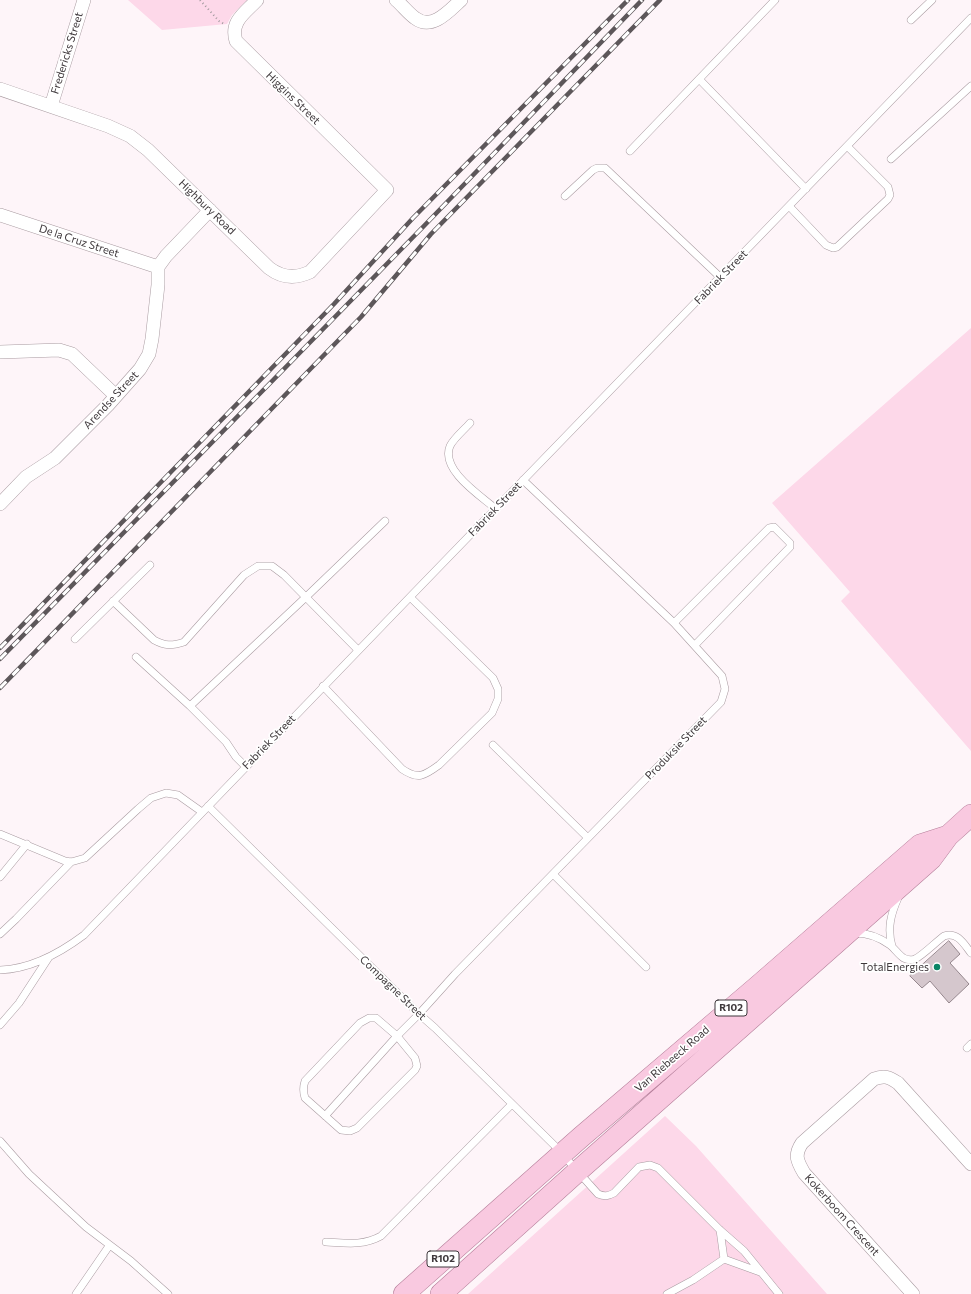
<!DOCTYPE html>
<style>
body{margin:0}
canvas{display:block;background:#fef5f9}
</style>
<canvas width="971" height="1294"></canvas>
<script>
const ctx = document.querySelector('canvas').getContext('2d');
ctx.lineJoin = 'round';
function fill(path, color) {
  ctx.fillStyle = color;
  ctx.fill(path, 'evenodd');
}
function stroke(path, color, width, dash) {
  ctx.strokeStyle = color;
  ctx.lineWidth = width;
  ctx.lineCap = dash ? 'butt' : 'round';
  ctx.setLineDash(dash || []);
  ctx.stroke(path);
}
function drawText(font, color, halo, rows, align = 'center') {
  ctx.font = font + ' Commissioner,sans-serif';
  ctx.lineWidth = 3.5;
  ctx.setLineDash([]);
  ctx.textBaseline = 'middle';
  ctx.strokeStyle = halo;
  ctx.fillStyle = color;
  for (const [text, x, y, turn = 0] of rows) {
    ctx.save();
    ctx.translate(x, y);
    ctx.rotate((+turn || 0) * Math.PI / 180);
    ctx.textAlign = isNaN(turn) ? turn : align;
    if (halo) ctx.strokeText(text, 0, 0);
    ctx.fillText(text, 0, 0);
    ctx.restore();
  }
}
const green = new Path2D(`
 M128,0H247L232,15L227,24L162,30Z
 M971,328V751L841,601L850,592L772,503Z
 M665,1116L696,1146L827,1294H468Z`);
const building = new Path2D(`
 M949,941L960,954L950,963L969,984L949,1003L930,981L922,988L910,976Z`);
const path = new Path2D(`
 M200,0L219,21L224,24`);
const lane = new Path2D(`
 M911,20L932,0
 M699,79L806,189
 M630,151L775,0
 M891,159L971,86
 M565,196L593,170L597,168H605L720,277
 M789,206L826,245L833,248L837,247L888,199L890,195L888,187L847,146
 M470,423C464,430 454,438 450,446C440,470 481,496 496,509
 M113,601L154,640C165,646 172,646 184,642L244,575L258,566H272L284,575L358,650
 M674,623L769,528L774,527L790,543V547L695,645
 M75,639L150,565
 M136,657L190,706L226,742L236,757L246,767
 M323,686L402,769C418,780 424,776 439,765L492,713L498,699V689L493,678L410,597
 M190,706L306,597L385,521
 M493,745L588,838
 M208,806L419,1014L435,1028L555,1146L598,1194C605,1197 608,1196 614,1193L639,1167L650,1165L658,1168L720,1230L744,1251L779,1294
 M0,834L65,861L71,862L85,858L138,809L151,798L166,793L178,795L202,812
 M553,874L646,967
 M0,877L27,844
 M855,933C868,933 879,937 890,945C898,951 902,963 915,959C922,956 937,941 944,936C957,931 964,944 971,953
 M0,934L16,919L71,862
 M892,946C887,928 891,914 898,898
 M0,970C31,969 60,953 84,935L410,597L971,18
 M369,1018H376L397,1036L415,1058L417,1066L415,1070L357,1128L350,1131L341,1130L305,1098C303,1092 303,1087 305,1081L360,1023Z
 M0,1025L19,1003L49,957
 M967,1048L971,1044
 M325,1116L397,1036L419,1014L455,974L721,702L725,689L722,676L674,623L523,480
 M0,1141L29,1174L86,1227L131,1261L168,1294
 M720,1230L724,1259
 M326,1242C346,1243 363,1246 381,1236L512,1104
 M724,1259L760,1272
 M76,1294L109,1246
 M667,1294L693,1280L724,1259`);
const street = new Path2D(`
 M396,0C403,6 408,13 415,18C432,31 449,11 461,0
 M0,89L108,126L130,136L148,150L269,268C282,278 295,279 310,272L387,190L236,41C230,21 245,13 257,0
 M51,106L84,0
 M0,215L158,267
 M0,352L59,350L72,354L116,396
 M0,504L26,477L55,458L108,405L140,369L149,354L152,339L158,285V267L166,256L210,210
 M913,1294L804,1173C797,1161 794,1155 802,1143L874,1079C884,1075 889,1077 898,1083L971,1164`);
const primary = new Path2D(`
 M404,1294L581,1137L758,986L920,845L948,836
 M441,1294L578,1171L931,859L948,836L971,815`);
const rail = new Path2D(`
 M0,648L334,304L413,218L628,0
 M0,659L422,228L642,0
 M0,688L361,317L431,234L660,0`);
const markers = [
 [937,967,4,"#0a8566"]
];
const shields = [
 [731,1008,32],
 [443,1259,32]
];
const shieldNames = [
 ["R102",731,1008],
 ["R102",443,1259]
];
const streetNames = [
 ["Fredericks Street",67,53,-73],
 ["Higgins Street",293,98,44],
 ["Highbury Road",207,207,44],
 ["De la Cruz Street",79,241,18],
 ["Fabriek Street",721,277,-46],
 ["Arendse Street",111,400,-47],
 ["Fabriek Street",495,509,-46],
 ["Fabriek Street",269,742,-46],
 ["Produksie Street",676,748,-46],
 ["Compagne Street",393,988,44],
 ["Van Riebeeck Road",672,1059,-41],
 ["Kokerboom Crescent",842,1215,48]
];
const poiNames = [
 ["TotalEnergies",929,967]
];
fill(green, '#fdd8e9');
fill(building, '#d5c7cd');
stroke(building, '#95878d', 1);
stroke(lane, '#a99ba1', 8);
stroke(street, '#a99ba1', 14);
stroke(primary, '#b57f9a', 22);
stroke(path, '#a29a9e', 2, [1, 3]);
stroke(lane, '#fff', 7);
stroke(street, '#fff', 13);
stroke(primary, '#f9c9e0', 21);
stroke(rail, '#5d575a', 4.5);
stroke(rail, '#fff', 3, [9]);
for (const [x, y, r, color] of markers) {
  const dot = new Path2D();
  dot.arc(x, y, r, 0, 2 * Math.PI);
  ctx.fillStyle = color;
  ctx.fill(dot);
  stroke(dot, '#fff', 1.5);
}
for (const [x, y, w] of shields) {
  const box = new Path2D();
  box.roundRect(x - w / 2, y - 8, w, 16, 3);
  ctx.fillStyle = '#fff';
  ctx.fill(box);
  stroke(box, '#3f393c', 1);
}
drawText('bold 10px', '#3f393c', null, shieldNames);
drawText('11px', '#3f393c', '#fff', streetNames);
drawText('11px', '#3f393c', '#fff', poiNames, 'right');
</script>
